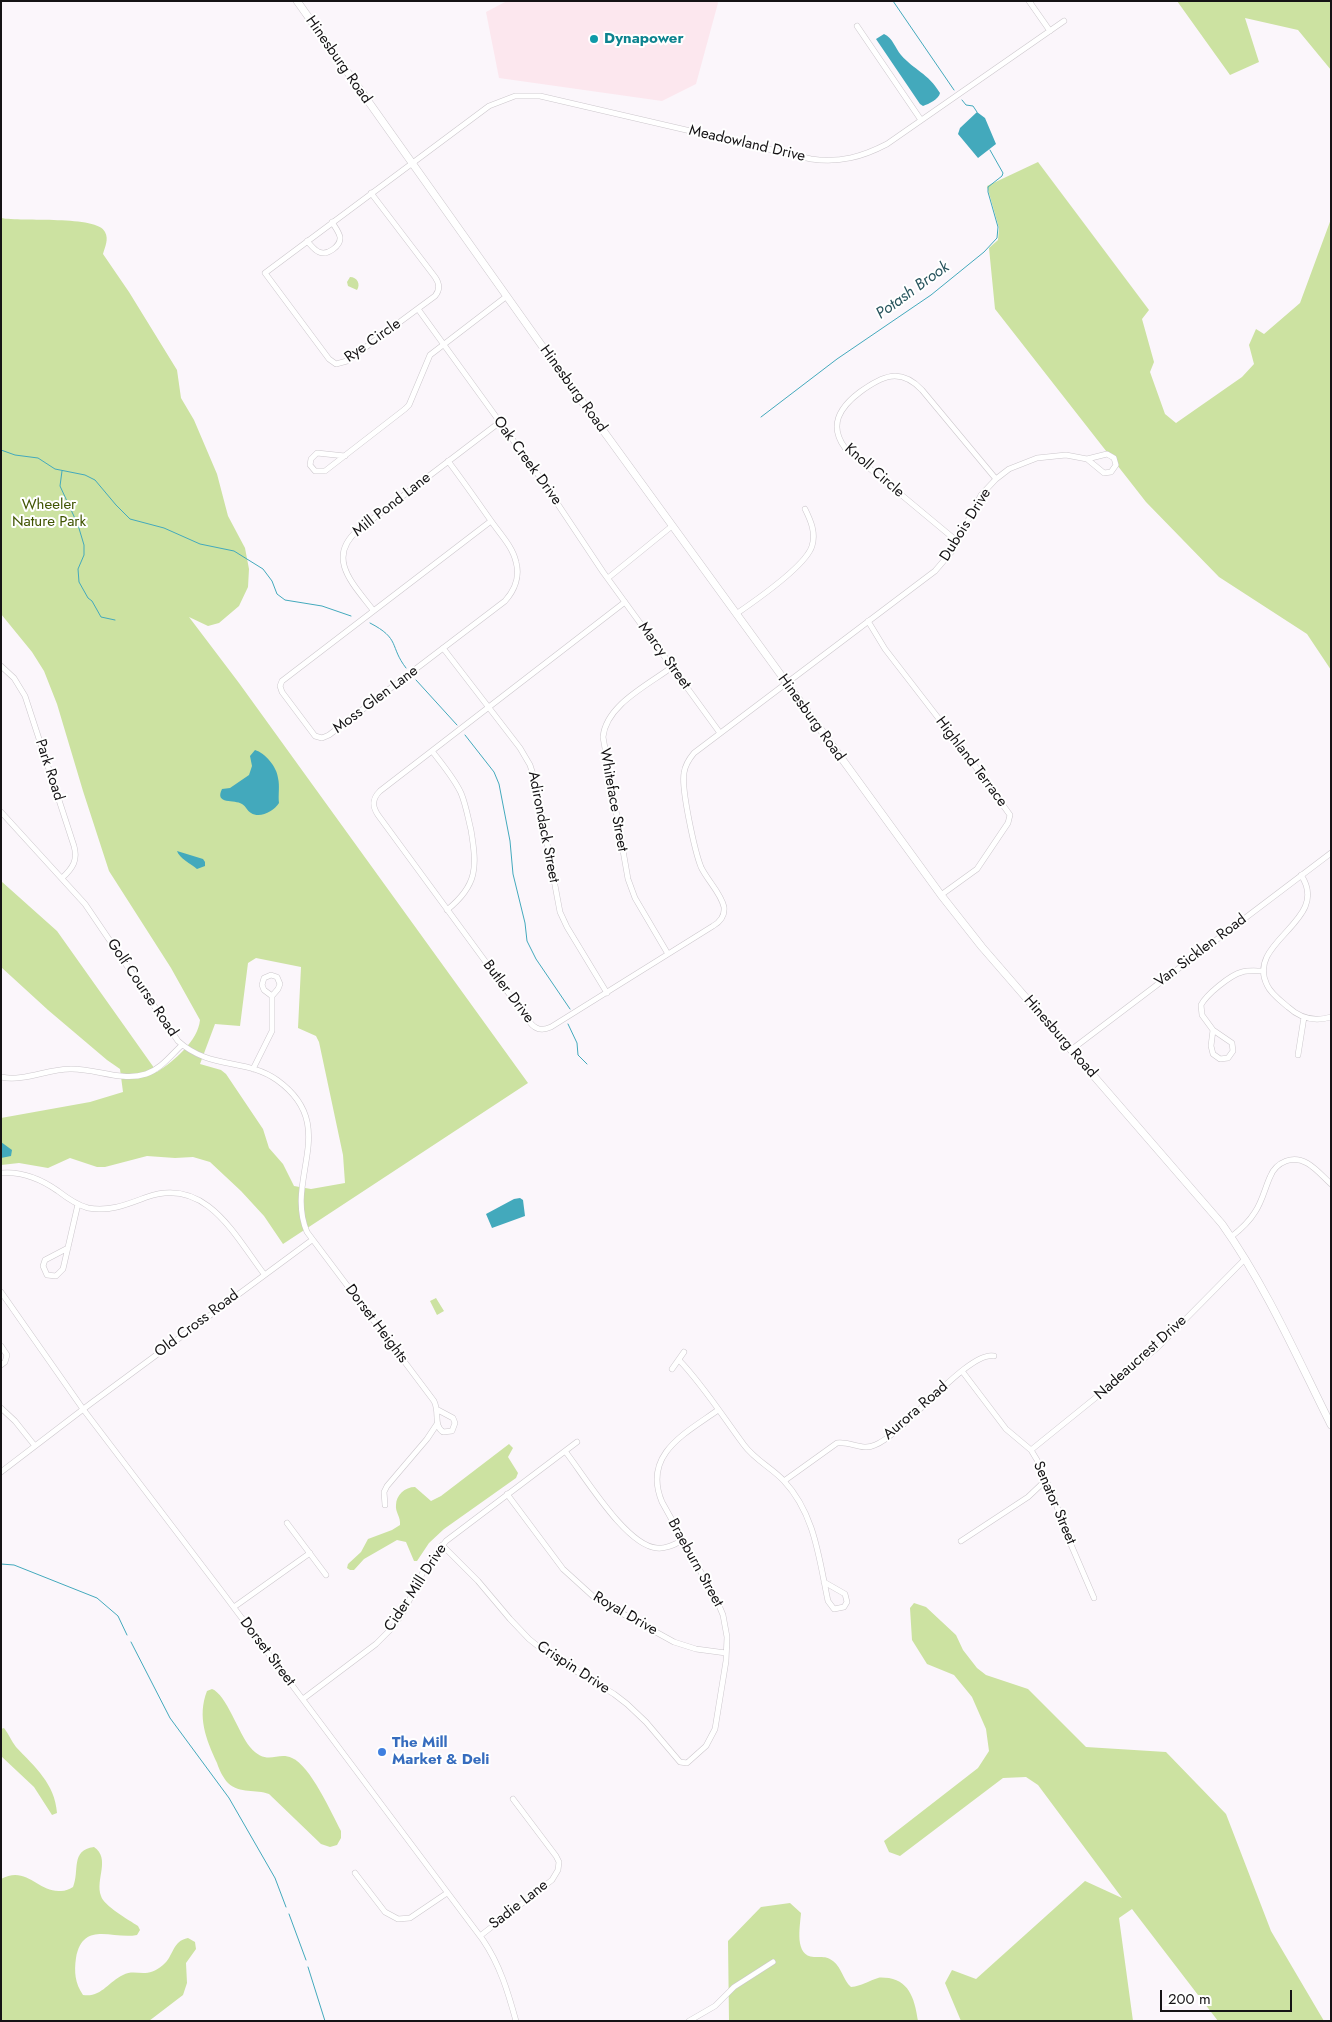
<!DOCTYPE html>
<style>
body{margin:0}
#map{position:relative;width:1332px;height:2022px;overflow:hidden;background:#fbf6fb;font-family:Jost,sans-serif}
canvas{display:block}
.frame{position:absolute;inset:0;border:2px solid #151315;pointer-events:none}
.scale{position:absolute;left:1160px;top:1990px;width:132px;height:22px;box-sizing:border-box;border:2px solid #151315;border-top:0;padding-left:6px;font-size:15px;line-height:18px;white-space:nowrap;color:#151315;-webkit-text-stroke:4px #fff;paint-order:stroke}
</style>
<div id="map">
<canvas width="1332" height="2022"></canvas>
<div class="frame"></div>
<div class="scale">200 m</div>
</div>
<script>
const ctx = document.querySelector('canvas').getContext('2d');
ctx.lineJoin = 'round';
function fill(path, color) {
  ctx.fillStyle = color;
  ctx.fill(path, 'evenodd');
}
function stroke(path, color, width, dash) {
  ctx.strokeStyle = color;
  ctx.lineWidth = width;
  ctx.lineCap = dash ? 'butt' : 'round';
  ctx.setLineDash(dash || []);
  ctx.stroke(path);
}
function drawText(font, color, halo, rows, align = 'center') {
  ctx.font = font + ' Jost,sans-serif';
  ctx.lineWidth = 4;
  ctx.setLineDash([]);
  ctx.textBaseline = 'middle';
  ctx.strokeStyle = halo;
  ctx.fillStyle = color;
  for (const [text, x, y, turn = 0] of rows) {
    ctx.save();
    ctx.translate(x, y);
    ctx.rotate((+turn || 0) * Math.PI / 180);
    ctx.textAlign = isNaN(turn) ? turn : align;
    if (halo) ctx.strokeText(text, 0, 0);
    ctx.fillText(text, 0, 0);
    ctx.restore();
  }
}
const industrial = new Path2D(`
 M507,1H717L718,3L696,84L662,101L499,78L486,12Z`);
const green = new Path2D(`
 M1177,1H1331V70L1298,30L1245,18L1259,62L1230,75Z
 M1038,162L1149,310L1142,319L1154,362L1150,372L1165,414L1176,423L1242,377L1254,364L1249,345L1256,329L1264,334L1300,303L1331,219V670L1307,634L1219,577L1146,502L995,309L989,248L998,240L999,228L987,186Z
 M1,218C21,222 98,215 105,232C109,239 105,247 103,254L129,292L177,370L181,398L194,420L217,474L228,516L245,548L249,569L248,587L239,606L219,623L208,626L189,617L239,683L528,1083L283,1244L264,1216L241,1191L210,1162L193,1157L175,1158L147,1156L105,1167H97L70,1158L48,1168L19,1163L1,1165V1118L90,1102L123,1092L120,1069L107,1060L48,1010L1,967V881L57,931L157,1072C174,1061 198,1041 200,1020L171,968L109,871L83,791L57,704L44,671L32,652L1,614ZM256,958L301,967L298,1028L316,1036L319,1042L343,1155L345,1183L311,1189L294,1186L283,1164L269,1148L263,1129L226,1074L221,1070L200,1064L215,1024L240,1026L248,963Z
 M350,277C357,277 361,284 357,290L348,286L347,282Z
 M436,1298L444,1311L437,1315L430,1301Z
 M509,1444L513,1448L508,1457L518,1473L516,1478L444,1529L429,1543L417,1561H414L406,1542L397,1540L364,1559L354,1570H350L347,1568L348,1564L361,1552L368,1539L392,1530L400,1525C401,1517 395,1512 396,1505C396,1495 405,1487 415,1487L431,1501L441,1496Z
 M914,1603L926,1607L956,1635L963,1650L977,1668L986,1675L1028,1689L1086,1747L1166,1752L1226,1814L1271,1931L1324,2021H1218L1132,1909L1119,1918L1133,2021H961L945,1983L952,1970L976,1979L1085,1881L1122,1898L1038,1785L1026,1777L1003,1778L900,1856L889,1852L884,1841L978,1768L989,1751L986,1729L972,1697L954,1675L927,1664L912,1640L910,1608Z
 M212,1689C226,1694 239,1734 250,1747C267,1767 277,1751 292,1758C310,1765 332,1814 341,1831V1838L337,1845L330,1847L321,1844L269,1794C256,1789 240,1794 228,1783C223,1778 219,1769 217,1763C206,1739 197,1717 207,1691Z
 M4,1728C9,1734 11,1741 16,1747C35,1767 55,1784 57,1813L52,1815L34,1787L1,1756V1729Z
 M94,1847C111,1859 95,1879 101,1896C104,1906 129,1920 138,1926L140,1930L137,1935C113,1940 83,1920 76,1958C74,1972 75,1983 83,1995C101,1998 108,1982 123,1975C136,1968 146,1980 163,1965C174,1956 172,1941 188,1938L195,1942L196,1949L186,1963L187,1983L183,1995L149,2021H1V1879C27,1865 38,1893 61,1891C65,1891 70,1889 73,1887C80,1871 70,1850 94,1847Z
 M790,1903L801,1913C800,1927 794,1956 814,1957C822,1957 827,1956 833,1961C842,1968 843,1980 851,1987C862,1986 868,1981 878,1978C881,1977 885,1978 889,1978C911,1982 915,2002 918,2021H729L728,1941L761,1907Z`);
const water = new Path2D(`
 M884,34C893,38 895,48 901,55C914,70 928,73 940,93C939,99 929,104 923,106L920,104L878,42L876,39Z
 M977,112L985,118L996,144L978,158L958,134L960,128Z
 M255,750C265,753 277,767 278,778C280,786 278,795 279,803C274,811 260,819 251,813C247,811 246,806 242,804C235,799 214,805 222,789L230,788L249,775L252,766L250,756Z
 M177,851L203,859L205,862V866L197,869C191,864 179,858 177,851Z
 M1,1142L12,1150L11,1156L1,1158Z
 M520,1198L523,1200L525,1216L492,1228L486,1214L514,1199Z`);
const stream = new Path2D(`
 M893,1L954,90
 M962,100L966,105L973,106L977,112
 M761,417L837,359L931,295L984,252L997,238L998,227L988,192V187L1002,176L1003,173L990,150
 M1,450L15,455L38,458L55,469L85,475L95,480L116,505L130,519L164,528L200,544L234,551L263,569L272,581L277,594L285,600L322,606L351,616
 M62,471L60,486L78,525L84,545V555L78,569L79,582L88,598L92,601L101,617L115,620
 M370,623C401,639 389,646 406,668
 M416,680L457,725
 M465,735L494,772L499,784L510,841L513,874L525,923L527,941L536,959L570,1009
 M568,1024L577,1043L578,1055L587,1064
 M1,1564L14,1565L97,1598L118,1616L127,1635
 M131,1642L170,1718L229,1798L275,1878L286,1907
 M289,1914L306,1960
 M308,1967L325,2021`);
const minor = new Path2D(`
 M1029,1L1050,31
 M857,26L921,120
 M371,193L435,277C440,284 440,290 435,296L347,361L336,364L329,359L265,273L489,106L515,96H540L811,159C840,163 862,157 887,144L1064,21
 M307,241C311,245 314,250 319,252C327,256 341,246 340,237C339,232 335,227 332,222
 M418,309L539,476L603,572L720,733
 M345,456L317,453L311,459L310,465L315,471H325L405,409L409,405L430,355L507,296
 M448,461C464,482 479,504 494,525C502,536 513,548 516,562C520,576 515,590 505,601L329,735L322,738L315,736L282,692L280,686L282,681L491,521
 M958,542L845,448C828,425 840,407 860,392C882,376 900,367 922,390L996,479
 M608,578L672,526
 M625,602L380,791C372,799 372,806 378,815L529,1021C535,1030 542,1031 551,1027L713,926C720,922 725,916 724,907C721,893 707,880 701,867C695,852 681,789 684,773C685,765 689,759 694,753L935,571L953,550L981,495L996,479L1009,469L1037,458L1066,455L1087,459L1104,473L1111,472L1116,465L1114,458L1107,454L1087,459
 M373,610C354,585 325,558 358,530L500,422
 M736,614C755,601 806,566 812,546C816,533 811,521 805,509
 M868,621L885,649L970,759L1010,815L1008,823L977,869L941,895
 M443,648L520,748L530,765L536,784L560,912L567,927L607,993
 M1,666L14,678L25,696L74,846C78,860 73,868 62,878
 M432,751C442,764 454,778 461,793C466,805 468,818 471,830C477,867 478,885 447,910
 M1,812L85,904L178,1041C210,1070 246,1058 277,1080C341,1126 284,1178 307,1232L434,1401C440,1413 433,1425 443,1432L452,1431L455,1423L453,1418L438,1410
 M1301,875C1332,921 1245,941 1267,985C1271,994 1281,1001 1288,1007C1300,1018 1315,1022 1331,1017
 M668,954L635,898L628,879L603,737C606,705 648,685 672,667
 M1213,1030L1232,1043L1233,1051L1228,1058L1220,1059L1213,1054L1211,1046L1213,1030L1202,1015L1201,1005C1206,995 1230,975 1242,972C1249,970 1256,971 1263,971
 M1071,1050L1331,853
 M1298,1055L1304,1017
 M253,1069L272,1031V996L278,989L280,984L277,977L271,975L264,978L262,985L264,990L272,996
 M1,1077C23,1082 48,1069 70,1069C95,1068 121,1082 146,1074C161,1069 171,1055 182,1045
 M1,1173C23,1171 41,1179 58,1191C67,1198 77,1205 88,1208C110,1212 128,1204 147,1197C206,1176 235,1236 264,1274
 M1231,1237C1240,1230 1249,1222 1255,1212C1262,1202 1265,1188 1270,1177C1273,1169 1278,1164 1286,1161C1305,1154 1318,1172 1331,1184
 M68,1248L45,1260L43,1266L47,1275L56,1276L63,1269L78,1204
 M1,1292L83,1409L223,1593L483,1940C500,1965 508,1992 516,2021
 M1,1346L7,1355L5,1362L1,1365
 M679,1360C704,1386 723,1417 744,1445C755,1460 772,1468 784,1481C815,1514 819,1559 828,1601L834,1609L844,1607L847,1602L845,1594L824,1582
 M672,1369L684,1352
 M962,1371L1006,1429L1031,1450L1037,1460L1054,1498L1066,1533L1094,1598
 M1,1408L15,1421L35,1446
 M1031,1450L1157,1348L1245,1259
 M565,1451C584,1475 626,1546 657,1548C667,1549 675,1544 683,1540
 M1,1472L90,1404L312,1240
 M784,1481L837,1443C850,1441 862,1451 875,1445C904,1434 968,1350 994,1356
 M507,1494L563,1569L596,1599L674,1642L696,1649L726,1653
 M385,1505L384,1492L387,1486L427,1439L437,1424
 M287,1523L326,1575
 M961,1541L1028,1497L1046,1480
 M442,1545L478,1581L510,1619L529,1639L549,1655L614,1694L627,1704L646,1722L680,1762L687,1763L706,1746L715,1729L726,1661L727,1637L723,1615L718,1603L662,1502C642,1454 686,1433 718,1410
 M234,1607L310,1553
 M303,1699L376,1644L394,1626L405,1609L425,1568L446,1541L577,1442
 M355,1873L385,1912L398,1919L410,1918L447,1893
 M480,1936L552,1880L558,1870L559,1862L556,1856L513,1799
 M689,2021L715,2006L734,1987L773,1962`);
const major = new Path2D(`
 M297,1L562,374L941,895L982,947L1222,1224C1266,1286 1297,1357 1331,1425`);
const markers = [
 [594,39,5,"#0f9aa8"],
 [382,1752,5,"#3f7fe0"]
];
const cultureNames = [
 ["Dynapower",604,39]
];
const streetNames = [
 ["Hinesburg Road",338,60,55],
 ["Meadowland Drive",747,144,13],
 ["Rye Circle",373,341,-35],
 ["Hinesburg Road",573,389,54],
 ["Oak Creek Drive",527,461,54],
 ["Knoll Circle",874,471,41],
 ["Mill Pond Lane",392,505,-38],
 ["Dubois Drive",966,525,-58],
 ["Marcy Street",664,656,54],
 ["Moss Glen Lane",376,700,-37],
 ["Hinesburg Road",811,718,54],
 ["Highland Terrace",971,762,53],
 ["Park Road",49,770,72],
 ["Whiteface Street",613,800,80],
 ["Adirondack Street",543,827,79],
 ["Van Sicklen Road",1201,951,-37],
 ["Golf Course Road",142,988,56],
 ["Butler Drive",508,992,53],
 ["Hinesburg Road",1060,1037,49],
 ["Old Cross Road",197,1324,-37],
 ["Dorset Heights",376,1324,53],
 ["Nadeaucrest Drive",1141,1358,-42],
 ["Aurora Road",916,1411,-41],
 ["Senator Street",1054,1503,67],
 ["Braeburn Street",695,1563,61],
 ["Cider Mill Drive",416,1588,-57],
 ["Royal Drive",625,1614,30],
 ["Dorset Street",267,1652,53],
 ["Crispin Drive",573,1668,33],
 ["Sadie Lane",519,1905,-38]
];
const parkNames = [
 ["Wheeler",49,505],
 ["Nature Park",49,522]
];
const shopNames = [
 ["The Mill",392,1743],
 ["Market & Deli",392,1760]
];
const waterNames = [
 ["Potash Brook",913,291,-36]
];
fill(industrial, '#fce7ee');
fill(green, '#cce2a1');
fill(water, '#43a9bc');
stroke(stream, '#43a9bc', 1);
stroke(minor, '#ccc7cc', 6);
stroke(major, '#ccc7cc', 8);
stroke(minor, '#fff', 5);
stroke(major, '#fff', 7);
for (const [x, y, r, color] of markers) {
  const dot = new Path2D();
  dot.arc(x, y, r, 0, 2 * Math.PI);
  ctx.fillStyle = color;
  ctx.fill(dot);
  stroke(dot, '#fff', 2);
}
drawText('bold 15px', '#0d838f', '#fff', cultureNames, 'left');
drawText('15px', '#151315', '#fff', streetNames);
drawText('15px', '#405402', '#fff', parkNames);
drawText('bold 15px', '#366cbe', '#fff', shopNames, 'left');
drawText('italic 16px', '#28545d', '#fff', waterNames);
</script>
